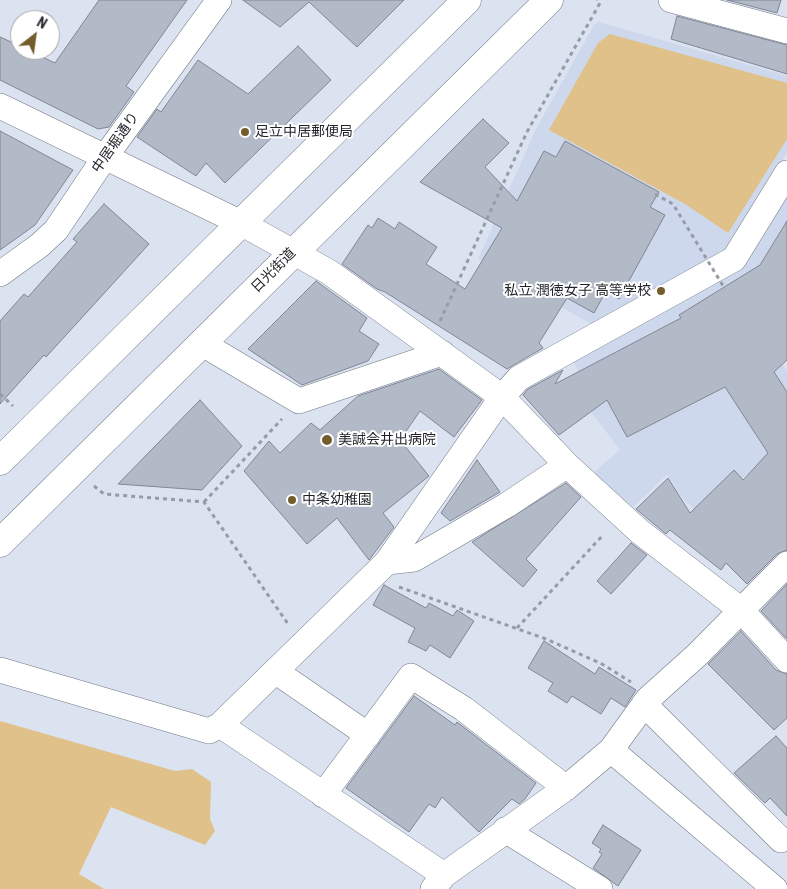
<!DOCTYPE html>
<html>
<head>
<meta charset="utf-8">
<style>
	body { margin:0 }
	#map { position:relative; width:787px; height:889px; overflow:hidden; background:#dbe2f0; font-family:"Roboto Condensed",sans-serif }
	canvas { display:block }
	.north { position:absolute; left:10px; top:10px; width:50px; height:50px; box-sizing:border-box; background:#fff; border:1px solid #a5a7a9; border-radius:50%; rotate:30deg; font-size:14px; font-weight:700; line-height:20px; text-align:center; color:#1f2227 }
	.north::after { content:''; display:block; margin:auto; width:18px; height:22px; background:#745d2d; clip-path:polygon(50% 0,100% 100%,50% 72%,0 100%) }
</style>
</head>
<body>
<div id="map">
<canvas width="787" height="889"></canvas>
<div class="north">N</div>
</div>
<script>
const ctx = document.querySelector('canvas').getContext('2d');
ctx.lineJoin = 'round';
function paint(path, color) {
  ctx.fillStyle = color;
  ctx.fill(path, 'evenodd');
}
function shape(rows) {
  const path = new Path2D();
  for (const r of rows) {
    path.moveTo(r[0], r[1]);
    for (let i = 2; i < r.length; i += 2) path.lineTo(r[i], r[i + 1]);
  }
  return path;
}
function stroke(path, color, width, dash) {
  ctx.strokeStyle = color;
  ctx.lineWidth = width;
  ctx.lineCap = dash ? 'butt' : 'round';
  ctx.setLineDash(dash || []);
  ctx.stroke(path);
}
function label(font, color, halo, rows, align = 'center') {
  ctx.font = font + ' "Roboto Condensed","Noto Sans JP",sans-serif';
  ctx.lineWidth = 4;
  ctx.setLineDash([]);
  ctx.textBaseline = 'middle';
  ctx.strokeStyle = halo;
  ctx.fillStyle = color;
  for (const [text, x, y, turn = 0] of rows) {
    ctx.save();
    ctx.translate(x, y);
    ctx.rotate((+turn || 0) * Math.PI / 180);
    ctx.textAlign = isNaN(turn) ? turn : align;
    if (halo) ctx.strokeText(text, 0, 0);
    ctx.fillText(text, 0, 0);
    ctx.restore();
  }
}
const built = shape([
	[599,22,787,76,787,153,776,172,787,179,787,325,768,343,787,371,787,511,756,465,704,517,684,500,667,475,633,507,593,473,620,450,573,388,583,381,572,358,603,341,591,324,478,259,536,129,594,25]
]);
const green = shape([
	[610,34,787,83,787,139,728,233,685,204,549,130,598,43],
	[0,721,175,771,192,769,211,782,210,819,215,831,205,845,111,807,79,874,104,889,0,889]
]);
const building = shape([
	[99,0,187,0,126,86,134,92,109,127,98,129,0,80,0,37,20,46,20,50,28,50,55,63,99,0],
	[243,0,404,0,357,47,309,2,280,27,243,0],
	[727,0,781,0,777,13,727,0],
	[677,16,787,45,787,74,671,39,677,16],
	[298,46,331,80,225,183,206,163,196,176,137,137,157,109,161,112,198,60,248,94,298,46],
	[483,119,509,143,485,167,517,201,544,151,556,157,565,141,659,192,650,207,665,215,619,299,606,291,594,313,567,298,539,343,543,348,507,369,385,292,377,289,342,264,368,225,372,228,378,218,395,229,399,222,437,247,426,264,465,289,502,228,420,182,483,119],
	[0,131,73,170,35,225,0,250,0,131],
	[104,204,149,244,46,357,44,355,0,404,0,321,24,294,28,297,77,242,73,239,104,204],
	[787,221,787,360,774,372,787,392,787,550,777,554,747,584,726,563,721,570,670,530,666,534,636,509,668,478,690,513,734,470,743,480,768,453,725,387,627,437,607,400,559,435,523,395,528,389,563,370,555,384,681,318,679,315,760,265,787,221],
	[316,281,367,318,359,331,379,344,368,361,302,385,248,349,316,281],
	[439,369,482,400,454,437,420,411,400,440,429,476,383,513,394,527,369,560,337,518,307,544,244,471,269,441,280,453,311,423,320,430,358,396,439,369],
	[200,400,242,446,202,490,118,484,200,400],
	[477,460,500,492,450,521,441,513,477,460],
	[566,483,581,497,526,559,537,570,523,587,472,542,566,483],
	[631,543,647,555,611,594,597,581,631,543],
	[787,584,787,639,761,611,787,584],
	[384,585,426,608,429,603,453,616,457,610,474,621,450,658,430,645,426,651,408,642,415,628,373,605,384,585],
	[741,631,776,670,787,674,787,718,774,730,708,664,741,631],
	[544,641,595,674,599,667,636,690,625,707,611,698,601,714,572,696,567,703,548,691,553,683,528,668,544,641],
	[414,696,455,725,457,722,536,783,525,799,519,804,512,799,479,832,442,797,435,808,429,804,409,832,346,788,414,696],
	[776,736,787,748,787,816,770,798,765,803,734,773,776,736],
	[603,825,641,850,618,886,593,868,602,854,599,852,601,849,592,843,603,825]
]);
const path = shape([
	[440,321,527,132,600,3,597,0],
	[0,394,13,406],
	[94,486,104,494,204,502,288,624],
	[204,502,282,419],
	[399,587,546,639,602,664,631,682],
	[517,628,604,534]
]);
const minor = shape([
	[671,0,787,31],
	[0,106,241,223,329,272,502,397,567,465,639,531,741,610,787,660],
	[0,274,40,245,56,230,105,157,219,0],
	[201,343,299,401,442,353],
	[387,562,414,559,507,505,567,465],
	[0,670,209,731,220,725,387,562,502,397,519,378,734,259,787,173],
	[275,671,368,735],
	[644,704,781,840],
	[220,725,444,875],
	[611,750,775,889],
	[323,795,411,676,464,709,566,788],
	[505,830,600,889],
	[433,889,444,875,566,788,611,750,648,699,697,655,787,564]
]);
const highway = shape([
	[0,461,467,0],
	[0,543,549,0]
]);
const pathBridge = shape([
	[655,194,673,204,725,289]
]);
const markers = [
	[245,132,5,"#745d2d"],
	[661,291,5,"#745d2d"],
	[327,440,6,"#745d2d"],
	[292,500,5,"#745d2d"]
];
const poiNames = [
	["足立中居郵便局",255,132],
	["私立 潤徳女子 高等学校",651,291,"right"],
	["美誠会井出病院",338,440],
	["中条幼稚園",302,500]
];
const streetNames = [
	["中居堀通り",116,143,-55],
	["日光街道",274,271,-45]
];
paint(built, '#ced8ed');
paint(green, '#dfc189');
paint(building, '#b3bac7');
stroke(building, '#808693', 1);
stroke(minor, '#717884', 26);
stroke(highway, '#717884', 29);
stroke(path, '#969ca6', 3, [4, 4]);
stroke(minor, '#fff', 25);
stroke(highway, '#fff', 28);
stroke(pathBridge, '#969ca6', 3, [4, 4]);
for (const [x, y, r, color] of markers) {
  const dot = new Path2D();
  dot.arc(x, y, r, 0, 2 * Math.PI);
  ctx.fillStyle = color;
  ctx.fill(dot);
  stroke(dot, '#fff', 2);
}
label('14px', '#1f2227', '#fff', poiNames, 'left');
label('14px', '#1f2227', '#fff', streetNames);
</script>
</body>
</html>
